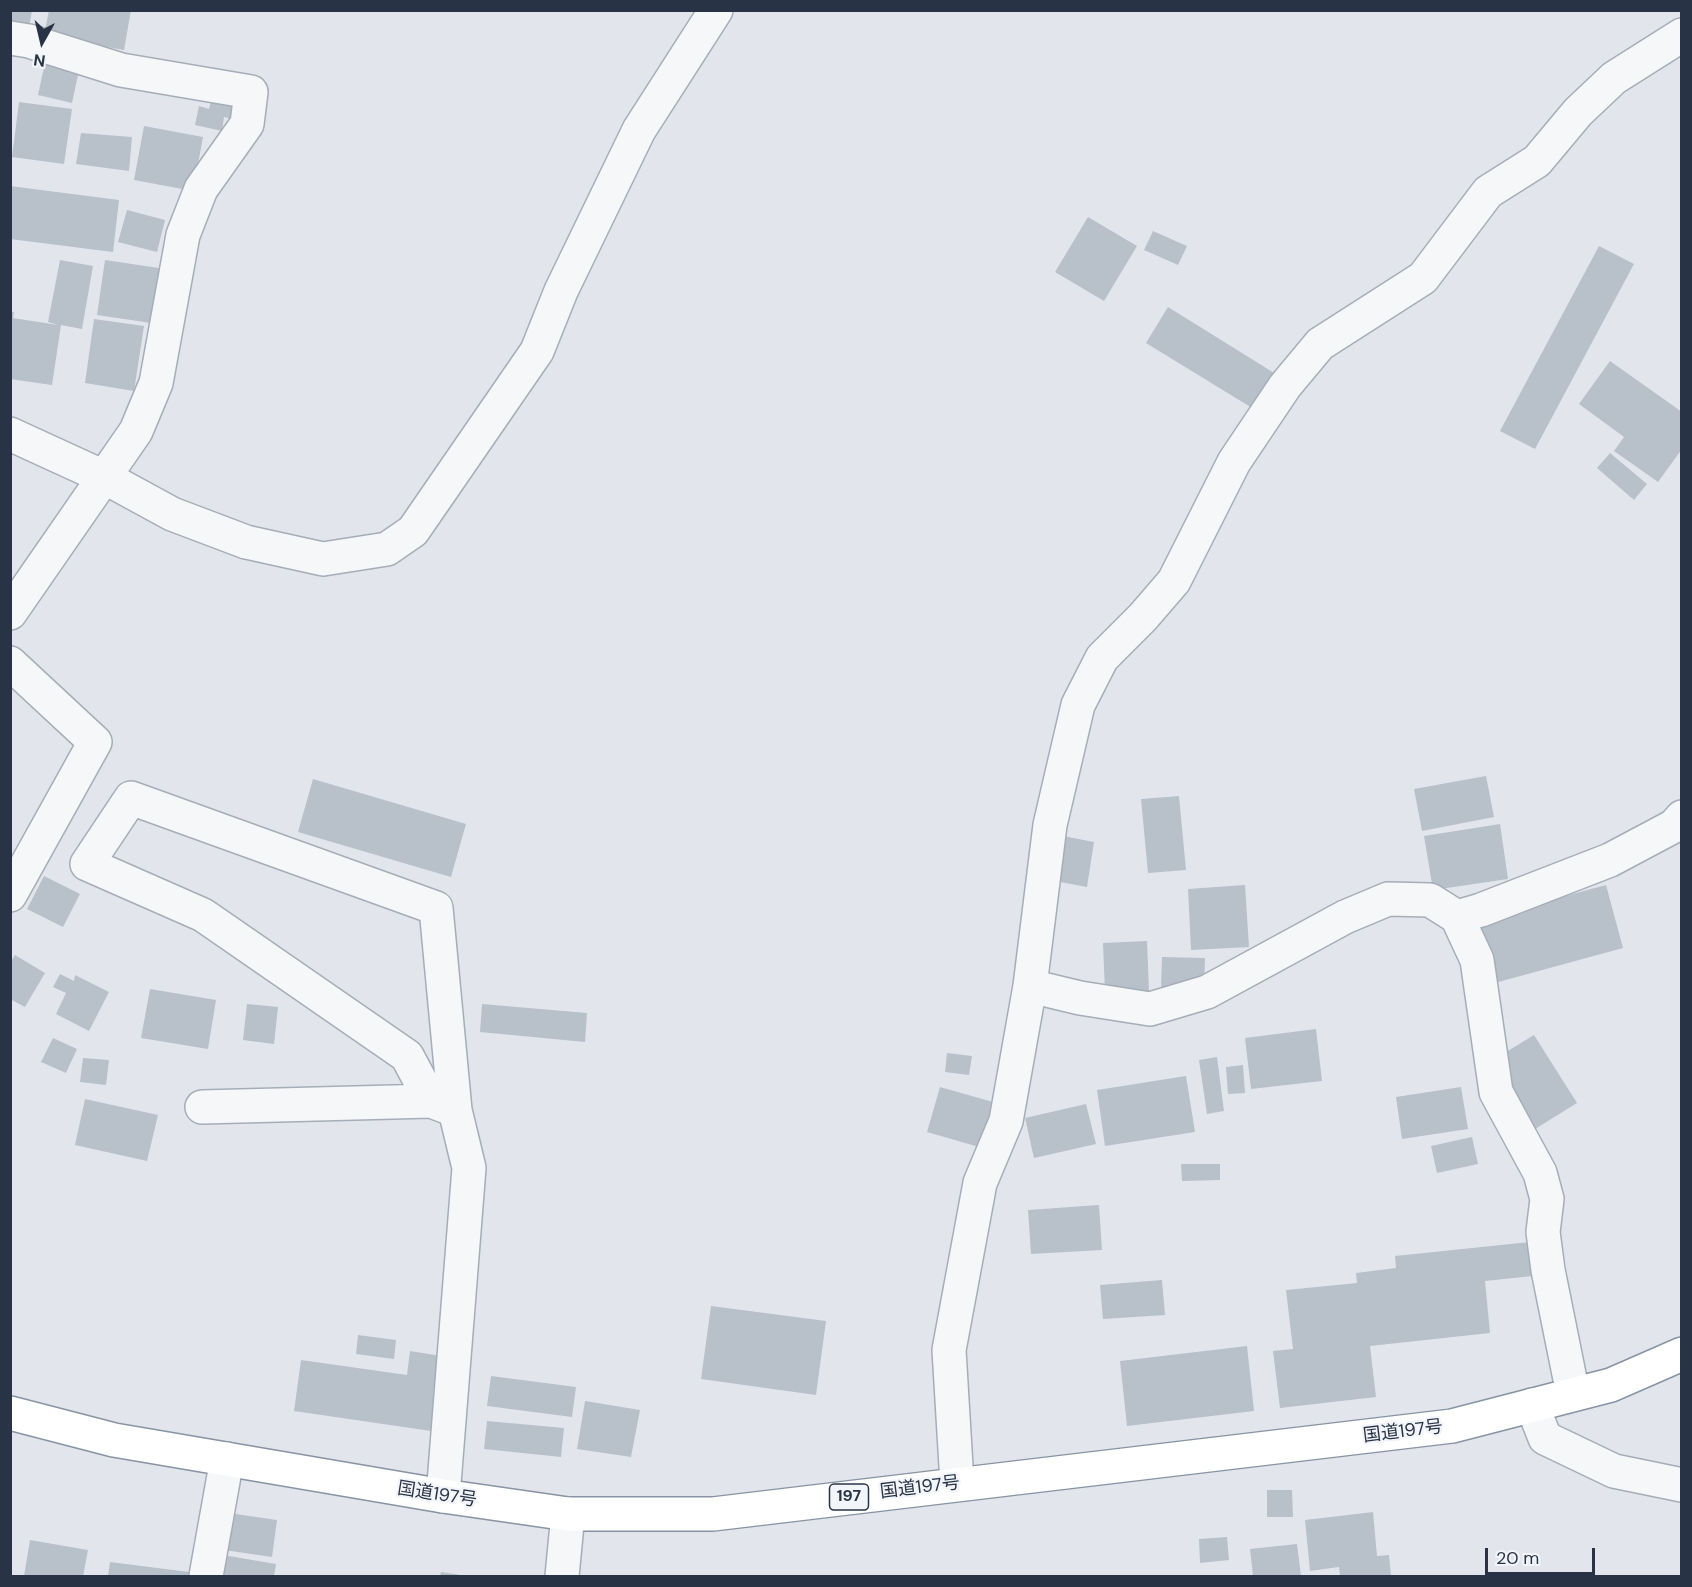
<!DOCTYPE html>
<html>
<head>
<meta charset="utf-8">
<style>
	body { margin:0 }
	#map { position:relative; width:1692px; height:1587px; overflow:hidden; background:#e2e6ec; font-family:"DM Sans",sans-serif }
	canvas { display:block }
	.frame { position:absolute; inset:0; border:12px solid #283446; pointer-events:none }
	.north { position:absolute; left:12px; top:12px; width:60px; height:60px; -webkit-text-stroke:4px #f2f5f9; paint-order:stroke; rotate:188deg; font-size:16px; font-weight:700; line-height:24px; text-align:center; color:#283446 }
	.north::after { content:''; display:block; margin:auto; width:21px; height:27px; background:#283446; clip-path:polygon(50% 0,100% 100%,50% 72%,0 100%) }
	.scale { position:absolute; left:1485px; top:1548px; width:110px; height:27px; box-sizing:border-box; border:3px solid #283446; border-top:0; padding-left:8px; font-size:18px; line-height:21px; white-space:nowrap; color:#283446; -webkit-text-stroke:4px #f2f5f9; paint-order:stroke }
</style>
</head>
<body>
<div id="map">
<canvas width="1692" height="1587"></canvas>
<div class="frame"></div>
<div class="north">N</div>
<div class="scale">20 m</div>
</div>
<script>
const ctx = document.querySelector('canvas').getContext('2d');
ctx.lineJoin = 'round';
function paint(path, color) {
  ctx.fillStyle = color;
  ctx.fill(path, 'evenodd');
}
function shape(rows) {
  const path = new Path2D();
  for (const r of rows) {
    path.moveTo(r[0], r[1]);
    for (let i = 2; i < r.length; i += 2) path.lineTo(r[i], r[i + 1]);
  }
  return path;
}
function stroke(path, color, width, dash) {
  ctx.strokeStyle = color;
  ctx.lineWidth = width;
  ctx.lineCap = dash ? 'butt' : 'round';
  ctx.setLineDash(dash || []);
  ctx.stroke(path);
}
function label(font, color, halo, rows, align = 'center') {
  ctx.font = font + ' "DM Sans","Noto Sans JP",sans-serif';
  ctx.lineWidth = 4.5;
  ctx.setLineDash([]);
  ctx.textBaseline = 'middle';
  ctx.strokeStyle = halo;
  ctx.fillStyle = color;
  for (const [text, x, y, turn = 0] of rows) {
    ctx.save();
    ctx.translate(x, y);
    ctx.rotate((+turn || 0) * Math.PI / 180);
    ctx.textAlign = isNaN(turn) ? turn : align;
    if (halo) ctx.strokeText(text, 0, 0);
    ctx.fillText(text, 0, 0);
    ctx.restore();
  }
}
const building = shape([
	[10,10,32,10,29,28,10,25],
	[49,10,131,10,124,50,44,36],
	[46,58,80,66,72,103,38,95],
	[212,98,236,104,232,119,224,117,222,131,195,125,199,106,209,109],
	[19,102,72,109,64,164,12,157],
	[144,126,203,137,193,191,134,180],
	[81,133,132,137,129,171,76,164],
	[10,186,119,200,113,252,10,239],
	[127,210,165,220,157,252,118,242],
	[1088,217,1137,246,1104,301,1055,272],
	[1153,231,1187,246,1178,265,1144,250],
	[1599,246,1634,264,1535,449,1500,431],
	[60,260,93,266,82,329,61,325,52,385,10,379,10,312,14,312,13,318,58,325,48,322],
	[105,260,159,268,151,323,97,315],
	[1168,307,1279,376,1257,411,1146,343],
	[94,319,144,326,134,391,85,383],
	[1610,361,1682,412,1682,449,1658,482,1614,451,1624,437,1579,404],
	[1610,453,1647,484,1634,500,1597,468],
	[1486,776,1494,817,1422,831,1414,789],
	[313,779,466,824,451,877,298,832],
	[1179,796,1186,870,1148,873,1141,799],
	[1500,824,1508,879,1433,890,1424,836],
	[1063,836,1094,842,1087,887,1055,881],
	[44,876,80,894,63,927,27,909],
	[1245,885,1249,947,1191,950,1188,889],
	[1606,885,1623,948,1491,984,1473,921],
	[1147,941,1149,991,1105,993,1103,943],
	[15,955,45,973,25,1007,10,999,10,963],
	[1162,957,1205,958,1204,990,1161,989],
	[60,974,74,981,75,975,109,992,89,1031,56,1014,66,993,53,987],
	[150,989,216,1000,208,1049,141,1038],
	[247,1004,278,1007,274,1044,243,1040],
	[482,1004,587,1013,585,1042,480,1032],
	[1316,1029,1322,1081,1251,1089,1245,1038],
	[1534,1035,1577,1103,1535,1129,1493,1060],
	[53,1038,77,1049,66,1073,41,1062],
	[947,1053,972,1056,969,1075,945,1072],
	[1217,1057,1224,1111,1207,1114,1199,1060],
	[83,1058,109,1060,106,1085,80,1082],
	[1243,1065,1245,1093,1228,1094,1226,1067],
	[1186,1076,1195,1132,1105,1146,1097,1090],
	[940,1087,993,1102,979,1147,927,1132],
	[1461,1087,1468,1129,1402,1139,1396,1097],
	[85,1099,158,1115,147,1161,75,1145],
	[1086,1104,1096,1144,1034,1158,1025,1118],
	[1472,1137,1478,1164,1437,1173,1431,1146],
	[1181,1164,1220,1164,1220,1180,1182,1181],
	[1099,1205,1102,1250,1031,1254,1028,1210],
	[1530,1242,1533,1276,1485,1281,1490,1333,1370,1346,1376,1397,1280,1408,1273,1351,1293,1349,1286,1290,1357,1283,1356,1273,1396,1268,1395,1256],
	[1162,1280,1165,1315,1103,1319,1100,1285],
	[711,1306,826,1321,816,1395,701,1379],
	[358,1335,396,1340,394,1359,356,1354],
	[1247,1346,1254,1411,1127,1426,1120,1361],
	[410,1351,442,1356,431,1431,294,1411,301,1360,407,1375],
	[491,1376,576,1387,572,1417,487,1406],
	[585,1401,640,1410,631,1457,577,1449],
	[487,1421,564,1428,561,1457,484,1449],
	[1267,1490,1292,1490,1293,1517,1267,1517],
	[1373,1512,1377,1556,1389,1555,1391,1576,1340,1576,1339,1567,1310,1571,1305,1520],
	[229,1513,277,1520,272,1557,224,1550],
	[1227,1537,1229,1560,1200,1563,1199,1539],
	[30,1540,88,1550,83,1576,24,1576],
	[1297,1544,1301,1576,1253,1576,1250,1549],
	[217,1554,276,1564,274,1576,214,1576],
	[110,1562,189,1572,188,1576,108,1576],
	[441,1572,461,1575,461,1576,440,1576]
]);
const minor = shape([
	[10,38,29,41,121,70,251,92,247,124,201,189,183,235,156,383,136,431,10,613],
	[10,434,106,478,172,514,246,542,323,559,387,549,413,531,537,351,561,291,639,130,716,10],
	[10,663,95,742,10,895],
	[1457,917,1481,910,1610,860,1674,826,1682,817],
	[1030,986,1080,998,1150,1009,1207,992,1345,917,1388,899,1430,900,1457,917,1477,960,1496,1092,1540,1173,1547,1199,1543,1232,1548,1270,1573,1394],
	[431,1101,407,1056,203,915,87,864,131,798,436,908,455,1110],
	[202,1107,431,1101,455,1110,469,1168,443,1496],
	[1532,1405,1545,1438,1614,1471,1682,1485],
	[957,1483,949,1350,980,1183,1006,1121,1030,986,1050,825,1078,705,1102,658,1143,617,1174,581,1234,462,1285,386,1320,344,1423,278,1488,192,1537,161,1578,112,1614,78,1682,35],
	[206,1576,227,1459],
	[562,1576,568,1514]
]);
const trunk = shape([
	[10,1413,114,1440,443,1496,568,1514,713,1514,1452,1426,1611,1385,1682,1354]
]);
const shields = [
	[849,1497,39]
];
const shieldNames = [
	["197",849,1497]
];
const streetNames = [
	["国道197号",1403,1432,-7],
	["国道197号",920,1488,-7],
	["国道197号",437,1495,9]
];
paint(building, '#b8c0ca');
stroke(minor, '#a6adb7', 36);
stroke(trunk, '#8794a4', 36);
stroke(minor, '#f5f7f9', 33);
stroke(trunk, '#fff', 33);
for (const [x, y, w] of shields) {
  const box = new Path2D();
  box.roundRect(x - w / 2, y - 13, w, 26, 4.5);
  ctx.fillStyle = '#f2f5f9';
  ctx.fill(box);
  stroke(box, '#283446', 1.5);
}
label('bold 16px', '#283446', null, shieldNames);
label('18px', '#283446', '#f2f5f9', streetNames);
</script>
</body>
</html>
